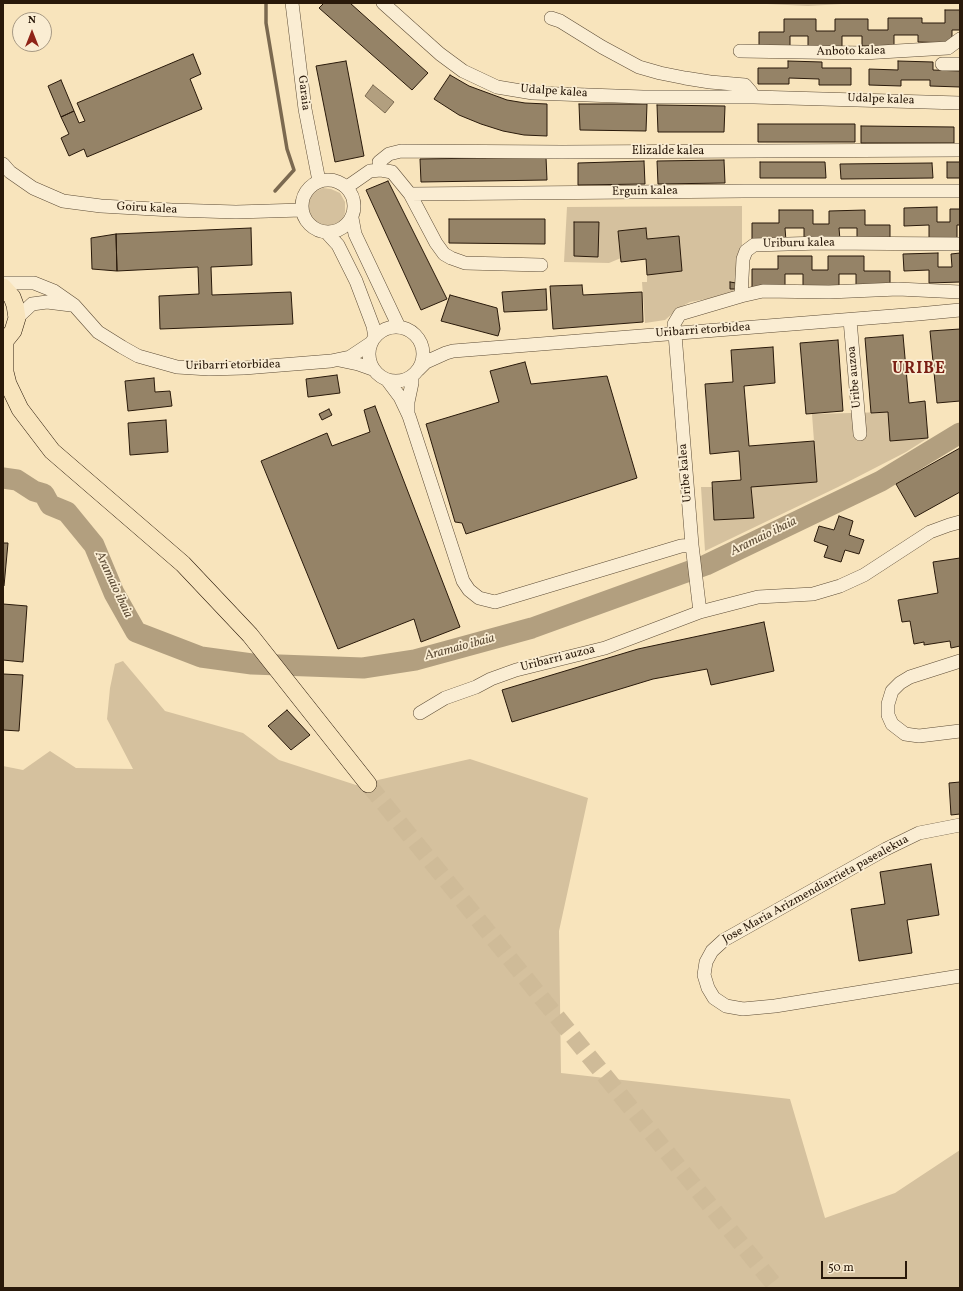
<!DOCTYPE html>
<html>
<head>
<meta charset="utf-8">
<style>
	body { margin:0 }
	#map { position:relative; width:963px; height:1291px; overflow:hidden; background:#f8e4bc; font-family:Vollkorn,serif }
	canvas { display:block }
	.frame { position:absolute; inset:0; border:4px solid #29190a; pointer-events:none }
	.north { position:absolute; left:12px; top:12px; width:40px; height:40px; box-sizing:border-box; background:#faedd3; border:1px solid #a69883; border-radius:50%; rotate:0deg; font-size:11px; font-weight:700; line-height:16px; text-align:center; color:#29190a }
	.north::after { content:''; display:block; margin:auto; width:14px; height:18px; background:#8f2418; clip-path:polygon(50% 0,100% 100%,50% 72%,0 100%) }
	.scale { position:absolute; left:821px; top:1261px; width:86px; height:18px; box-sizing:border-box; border:2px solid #29190a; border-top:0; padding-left:5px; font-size:12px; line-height:14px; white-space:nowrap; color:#29190a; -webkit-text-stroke:3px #faedd3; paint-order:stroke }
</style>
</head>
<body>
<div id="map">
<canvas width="963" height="1291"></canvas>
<div class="frame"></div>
<div class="north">N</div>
<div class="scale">50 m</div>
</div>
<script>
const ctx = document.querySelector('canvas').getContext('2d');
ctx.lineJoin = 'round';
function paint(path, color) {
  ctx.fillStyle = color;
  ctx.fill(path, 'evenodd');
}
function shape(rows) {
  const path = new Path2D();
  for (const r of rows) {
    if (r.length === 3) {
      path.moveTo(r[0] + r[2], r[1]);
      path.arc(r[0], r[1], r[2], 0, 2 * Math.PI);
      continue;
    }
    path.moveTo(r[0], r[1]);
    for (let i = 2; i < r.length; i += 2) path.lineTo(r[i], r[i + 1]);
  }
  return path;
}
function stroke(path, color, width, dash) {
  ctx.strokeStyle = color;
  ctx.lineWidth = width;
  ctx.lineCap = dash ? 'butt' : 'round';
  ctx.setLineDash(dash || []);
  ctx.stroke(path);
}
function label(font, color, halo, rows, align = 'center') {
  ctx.font = font + ' Vollkorn,serif';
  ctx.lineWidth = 3.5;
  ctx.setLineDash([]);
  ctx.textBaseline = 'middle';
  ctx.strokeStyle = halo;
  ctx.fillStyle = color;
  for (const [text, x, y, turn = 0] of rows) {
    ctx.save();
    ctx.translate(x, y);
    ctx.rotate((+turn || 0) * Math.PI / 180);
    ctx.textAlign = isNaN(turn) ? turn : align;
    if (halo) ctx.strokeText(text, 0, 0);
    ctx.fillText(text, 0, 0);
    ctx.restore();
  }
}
const green = shape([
	[746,3,859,3,808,6],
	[323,188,331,189,340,193,345,202,345,212,343,219,334,225,322,226,313,221,308,210,309,198,315,192],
	[742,206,742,246,736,288,729,295,690,302,679,308,665,320,645,323,642,282,647,282,647,275,682,271,678,236,647,239,646,229,618,231,621,258,609,263,564,262,567,207],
	[888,412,891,441,928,438,906,452,838,487,705,551,701,487,712,487,715,520,754,518,751,487,817,482,812,414],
	[123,661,165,711,243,733,279,760,356,785,470,759,588,798,559,931,561,1073,790,1099,825,1218,895,1193,960,1150,960,1288,3,1288,3,766,23,770,50,751,76,768,133,769,107,719,110,688,115,664]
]);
const water = shape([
	[373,85,394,102,385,113,365,96,373,85]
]);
const stream = shape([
	[266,3,266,23,287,149,294,170,275,191]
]);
const river = shape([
	[3,478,17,480,34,491,44,494,50,505,67,512,94,545,114,593,136,632,201,657,252,664,363,668,415,660,532,628,706,565,881,481,960,433]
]);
const building = shape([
	[324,3,350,3,428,73,412,90,319,8,324,3],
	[945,10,960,10,960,30,952,30,952,43,918,42,918,35,894,35,894,46,862,46,862,36,842,36,842,47,808,47,808,36,790,36,790,48,759,47,759,32,784,32,784,19,816,19,816,31,835,31,835,19,868,19,868,30,888,30,888,18,922,18,922,23,945,23,945,10],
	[193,54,201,74,190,79,202,109,87,157,84,149,69,156,61,138,69,134,61,117,74,111,79,123,85,121,77,103,193,54],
	[346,61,364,156,335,162,316,66,346,61],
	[788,61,822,62,822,68,851,68,851,85,819,85,819,79,789,78,789,84,758,84,758,68,788,68,788,61],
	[898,61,933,62,933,70,960,71,960,87,930,86,930,80,901,80,901,86,869,85,869,69,898,70,898,61],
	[450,75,469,86,507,100,525,103,547,104,547,136,524,135,503,131,481,124,459,115,434,99,450,75],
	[61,80,74,111,61,117,48,86,61,80],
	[579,104,647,104,646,131,580,130,579,104],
	[657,105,725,106,724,132,658,132,657,105],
	[758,124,855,124,855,142,758,142,758,124],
	[861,126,954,127,954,143,861,143,861,126],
	[546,157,547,180,421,182,420,159,546,157],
	[724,160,725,183,658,184,657,161,724,160],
	[644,161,645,184,578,185,578,163,644,161],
	[760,162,825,162,826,178,760,178,760,162],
	[947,162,960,162,960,178,947,178,947,162],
	[932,163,933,178,841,179,840,164,932,163],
	[388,181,447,299,421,310,366,190,388,181],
	[937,207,937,222,950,222,950,209,960,209,960,225,957,225,957,239,929,239,929,225,904,226,904,208,937,207],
	[779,210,813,210,813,224,829,224,829,211,865,210,865,225,890,225,890,240,857,240,857,228,839,228,840,240,804,240,804,228,785,228,786,241,752,241,752,223,779,223,779,210],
	[449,219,545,219,545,244,449,243,449,219],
	[574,222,599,222,598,257,574,256,574,222],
	[251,228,252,265,211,267,212,295,291,292,293,324,160,329,159,296,199,294,198,267,117,271,116,234,251,228],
	[646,228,647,239,679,236,682,271,647,275,646,259,621,262,618,231,646,228],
	[116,234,117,271,92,269,91,238,116,234],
	[938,253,938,267,952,267,951,254,960,253,960,282,929,283,929,270,904,271,903,254,938,253],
	[778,256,812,256,812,270,828,270,828,256,864,256,864,271,890,271,890,286,856,286,856,274,839,274,839,286,803,286,803,274,785,274,785,287,752,287,752,269,778,269,778,256],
	[730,282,736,283,736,289,730,289,730,282],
	[582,285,583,295,642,292,643,322,553,329,550,286,582,285],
	[546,289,547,310,504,312,502,292,546,289],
	[450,295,497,308,500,329,498,336,441,321,450,295],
	[960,329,960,401,937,403,930,331,960,329],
	[903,335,909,403,925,401,928,438,890,441,888,412,871,413,865,338,903,335],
	[838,340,843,411,806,414,800,343,838,340],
	[773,347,775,383,744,386,749,446,814,441,817,482,751,487,754,518,714,520,712,482,741,480,739,451,710,454,705,384,733,382,731,350,773,347],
	[525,362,531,384,607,376,637,478,466,534,462,523,455,522,426,424,499,402,490,371,525,362],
	[337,375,340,393,308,397,306,379,337,375],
	[154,378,155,392,170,391,172,406,128,411,125,381,154,378],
	[375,406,460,627,421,642,414,619,338,649,261,461,327,433,332,446,370,432,364,410,375,406],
	[329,409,332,415,322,420,319,414,329,409],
	[166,420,168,452,130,455,128,423,166,420],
	[960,448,960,492,915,517,896,484,960,448],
	[839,516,853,521,849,535,864,540,859,554,845,550,841,562,824,557,828,546,814,541,819,526,834,530,839,516],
	[3,543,8,543,4,586,3,586,3,543],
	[960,558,960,646,951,648,950,641,924,645,924,642,914,644,910,621,902,622,898,600,938,593,933,562,960,558],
	[3,604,27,606,23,662,3,660,3,604],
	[764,622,774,671,711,685,707,669,653,679,512,722,502,690,638,649,764,622],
	[3,674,23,675,19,731,3,730,3,674],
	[287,710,310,735,291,750,268,726,287,710],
	[960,782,960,814,951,815,949,783,960,782],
	[931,864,939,915,907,920,912,953,859,961,851,909,885,904,880,872,931,864]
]);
const majorTunnel = shape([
	[368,784,777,1288]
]);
const minor = shape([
	[292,3,305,109,319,181],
	[383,3,440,54,463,71,497,87,533,93,643,97,754,97,960,103],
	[551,18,560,21,602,47,639,67,660,73,685,78,710,82,745,85,751,92,754,97],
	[740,51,863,53,948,48,960,39],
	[942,64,960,64],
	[379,162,389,154,401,151,562,152,960,150],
	[3,164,10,172,33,188,63,201,101,206,172,210,236,212,302,210],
	[328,206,26],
	[347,187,370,171,381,170,392,172,410,194,744,191,960,191],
	[410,194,436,243,444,254,451,258,465,263,541,265],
	[352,218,355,234,399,327],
	[327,233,338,245,356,281,373,326,375,337],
	[3,283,34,283,54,291,74,305,98,332,122,347,138,356,177,367,209,369,244,368,331,361,350,357,371,343],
	[741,296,763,291,829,292,898,289,960,292],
	[17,318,32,304,47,302,71,305],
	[850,320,860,434],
	[396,354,27],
	[339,360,358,364,372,369],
	[418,370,426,362,446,353,453,351,918,314,960,310],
	[388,381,400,397,409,416,463,581,469,590,479,598,495,602,681,546,692,545],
	[408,412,408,402,412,383,412,376],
	[700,612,692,545,675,334,674,324,680,314,741,296,743,259,746,251,754,245,821,243,960,244],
	[960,661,910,677,900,683,892,691,888,704,888,715,892,724,905,734,919,736,960,731],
	[420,713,445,698,476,687,491,679,516,670,605,648,700,612,758,597,813,594,840,586,864,575,930,532,949,525,960,522],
	[960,825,919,833,886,849,724,940,712,951,706,962,704,975,708,988,714,998,726,1006,743,1009,775,1006,960,976]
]);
const major = shape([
	[3,287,12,297,15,305,17,318,13,331,5,341,3,343],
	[5,341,5,372,8,384,20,409,52,451,183,564,250,635,368,784]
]);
const streetNames = [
	["Anboto kalea",851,52,-1],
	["Udalpe kalea",554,92,4],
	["Garaia",303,93,83],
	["Udalpe kalea",881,100,2],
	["Elizalde kalea",668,152],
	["Erguin kalea",645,192,-1],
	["Goiru kalea",147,209,3],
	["Uriburu kalea",799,244,-1],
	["Uribarri etorbidea",703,331,-4],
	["Uribarri etorbidea",233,366,-1],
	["Uribe auzoa",855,377,-95],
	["Uribe kalea",686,473,-95],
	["Uribarri auzoa",558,659,-14],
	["Jose Maria Arizmendiarrieta pasealekua",816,890,-29]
];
const waterNames = [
	["Aramaio ibaia",764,537,-26],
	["Aramaio ibaia",113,585,65],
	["Aramaio ibaia",460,648,-15]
];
const districtNames = [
	["URIBE",919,370]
];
paint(green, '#d5c19e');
paint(water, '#b29f7f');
stroke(water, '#7b6950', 1);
stroke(stream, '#7b6950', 3.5);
stroke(river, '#b29f7f', 21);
paint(building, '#958367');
stroke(building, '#29190a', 1);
stroke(majorTunnel, '#cfbb98', 17, [17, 8]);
stroke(minor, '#5d4c36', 14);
stroke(major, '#29190a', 18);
stroke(minor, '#faedd3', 13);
stroke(major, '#f8e4bc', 17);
label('12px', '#29190a', '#faedd3', streetNames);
label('italic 13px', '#604f39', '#faedd3', waterNames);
ctx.letterSpacing = '1px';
label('bold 16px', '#7a1f14', '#faedd3', districtNames);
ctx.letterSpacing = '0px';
</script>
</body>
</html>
